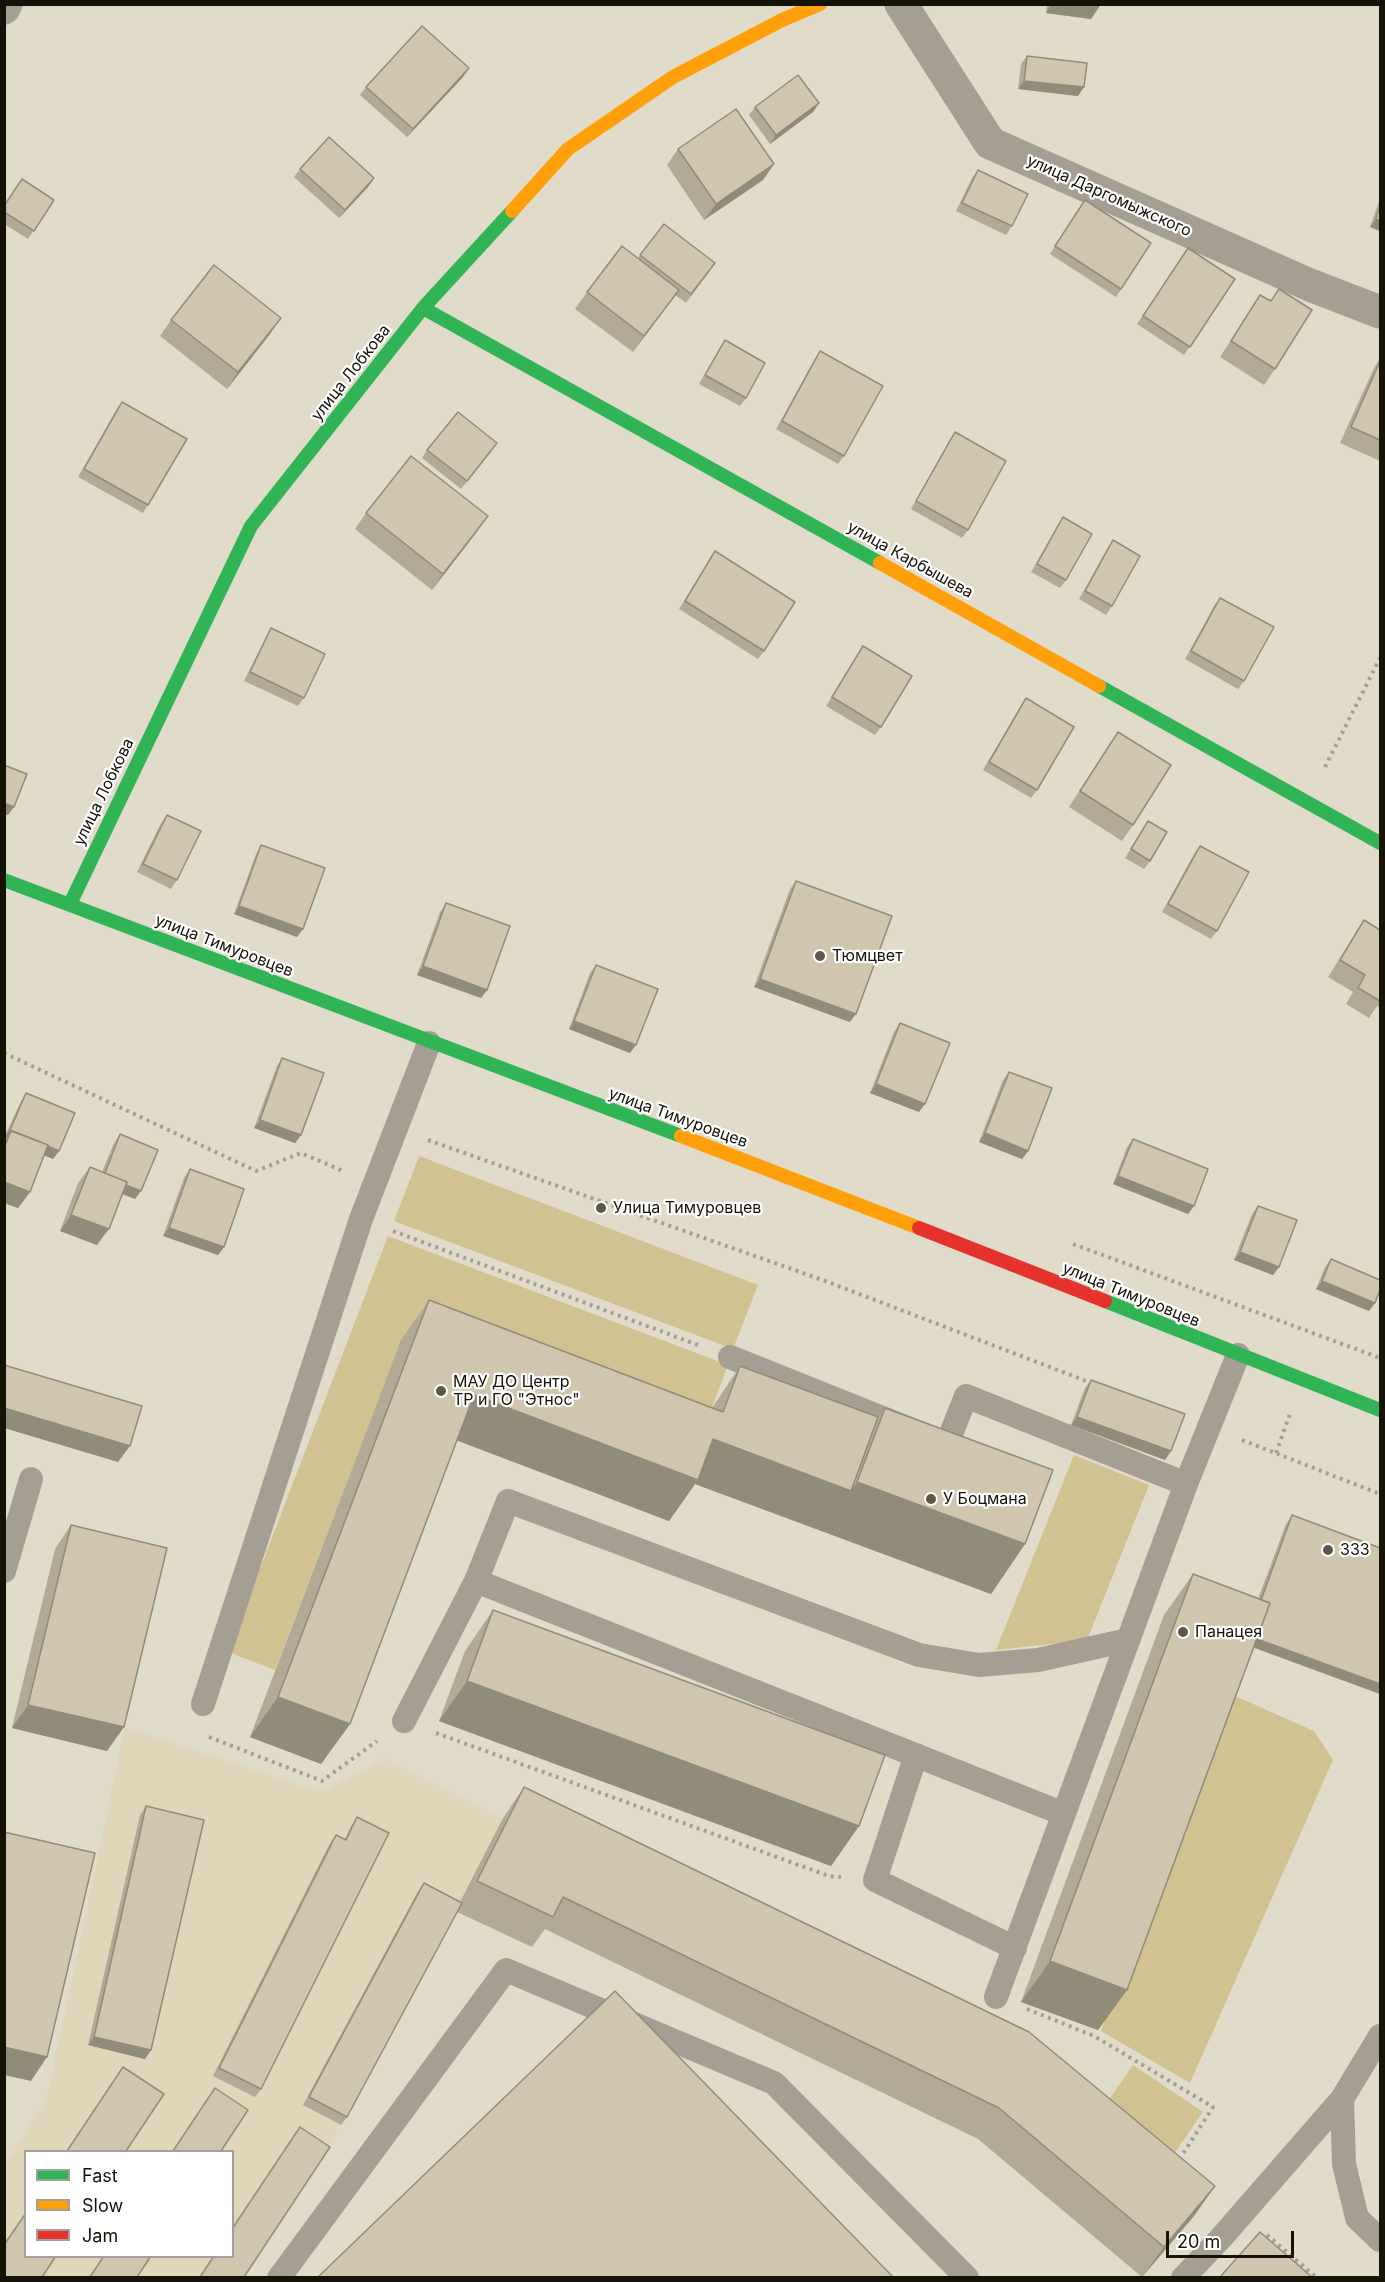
<!DOCTYPE html>
<html>
<head>
<meta charset="utf-8">
<style>
	body { margin:0 }
	#map { position:relative; width:1385px; height:2282px; overflow:hidden; background:#e1dbca; font-family:Inter,sans-serif }
	canvas { display:block }
	.frame { position:absolute; inset:0; border:6px solid #151207; pointer-events:none }
	.legend { position:absolute; left:24px; top:2150px; width:210px; height:108px; box-sizing:border-box; background:#fff; border:2px solid #a1a09c; margin:0; padding:8px 10px; list-style:none; font-size:18px; color:#151207 }
	.legend li { display:flex; align-items:center; gap:12px; height:30px }
	.legend b { width:30px; border:2px solid #a1a09c }
	.scale { position:absolute; left:1166px; top:2231px; width:128px; height:27px; box-sizing:border-box; border:3px solid #151207; border-top:0; padding-left:8px; font-size:18px; line-height:21px; white-space:nowrap; color:#151207; -webkit-text-stroke:4px #fff; paint-order:stroke }
</style>
</head>
<body>
<div id="map">
<canvas width="1385" height="2282"></canvas>
<div class="frame"></div>
<ul class="legend">
<li><b style="height:8px;background:#30b455"></b>Fast</li>
<li><b style="height:8px;background:#ff9f0a"></b>Slow</li>
<li><b style="height:8px;background:#e5322d"></b>Jam</li>
</ul>
<div class="scale">20 m</div>
</div>
<script>
const ctx = document.querySelector('canvas').getContext('2d');
ctx.lineJoin = 'round';
function paint(path, color) {
  ctx.fillStyle = color;
  ctx.fill(path, 'evenodd');
}
function shape(rows) {
  const path = new Path2D();
  for (const r of rows) {
    path.moveTo(r[0], r[1]);
    for (let i = 2; i < r.length; i += 2) path.lineTo(r[i], r[i + 1]);
  }
  return path;
}
function stroke(path, color, width, dash) {
  ctx.strokeStyle = color;
  ctx.lineWidth = width;
  ctx.lineCap = dash ? 'butt' : 'round';
  ctx.setLineDash(dash || []);
  ctx.stroke(path);
}
function label(font, color, halo, rows, align = 'center') {
  ctx.font = font + ' Inter,sans-serif';
  ctx.lineWidth = 4.5;
  ctx.setLineDash([]);
  ctx.textBaseline = 'middle';
  ctx.strokeStyle = halo;
  ctx.fillStyle = color;
  for (const [text, x, y, turn = 0] of rows) {
    ctx.save();
    ctx.translate(x, y);
    ctx.rotate((+turn || 0) * Math.PI / 180);
    ctx.textAlign = isNaN(turn) ? turn : align;
    if (halo) ctx.strokeText(text, 0, 0);
    ctx.fillText(text, 0, 0);
    ctx.restore();
  }
}
const built = shape([
	[125,1727,321,1792,384,1759,503,1818,456,1911,324,2155,243,2277,5,2277,4,2168,47,2098],
	[26,2152,232,2152,232,2256,26,2256]
]);
const green = shape([
	[419,1156,758,1285,733,1349,394,1221],
	[388,1236,728,1365,695,1452,401,1341,275,1670,228,1652],
	[1074,1455,1149,1485,1087,1640,996,1650],
	[1226,1692,1314,1731,1333,1760,1190,2083,1101,2031],
	[1133,2065,1203,2112,1174,2154,1104,2107]
]);
const path = shape([
	[1325,767,1380,658],
	[4,1053,256,1171,301,1153,343,1171],
	[428,1140,828,1282,1094,1384],
	[393,1231,698,1345],
	[1073,1244,1380,1358],
	[1242,1440,1380,1494],
	[1276,1453,1290,1414],
	[436,1733,829,1876,841,1877],
	[209,1737,322,1781,377,1741],
	[1027,2009,1094,2036,1213,2107,1179,2160],
	[1267,2235,1317,2278]
]);
const lane = shape([
	[730,1357,947,1444,966,1396,1186,1484],
	[4,1571,31,1479],
	[203,1704,361,1219,429,1043],
	[404,1721,476,1581],
	[916,1755,875,1880,1015,1948],
	[1064,1814,476,1581,508,1501,919,1655,979,1665,1038,1660,1128,1640],
	[996,1997,1186,1484,1238,1355],
	[1380,2036,1342,2099,1344,2164,1357,2218,1380,2240],
	[279,2278,506,1970,774,2083,967,2278],
	[1183,2278,1221,2238,1342,2099]
]);
const street = shape([
	[901,4,990,143,1310,285,1380,312],
	[4,8,6,4]
]);
const fast = shape([
	[423,308,880,563],
	[1099,686,1380,843],
	[4,880,681,1136],
	[70,904,251,526,423,308,512,211],
	[1105,1301,1380,1410]
]);
const slow = shape([
	[512,211,568,149,673,77,782,20,820,4],
	[880,563,1099,686],
	[681,1136,919,1228]
]);
const jam = shape([
	[919,1228,1105,1301]
]);
const wall = shape([
	[1047,4,1101,4,1091,19,1046,13],
	[1027,56,1078,96,1018,89,1021,64],
	[463,77,407,137,360,95,366,87],
	[819,103,813,112,770,144,749,115,755,107],
	[678,149,774,164,763,180,704,220,667,165],
	[300,169,374,178,368,187,339,218,294,177],
	[978,170,1012,226,1006,235,956,211,972,178],
	[1380,198,1380,231,1370,227],
	[54,200,28,239,4,224,4,205],
	[1085,200,1151,243,1116,297,1050,254],
	[664,224,710,271,686,303,675,295,633,352,575,309,587,292,638,258],
	[1188,248,1235,279,1184,355,1137,324],
	[1260,295,1271,301,1275,369,1264,385,1220,357],
	[171,320,270,334,227,389,160,336],
	[725,340,746,398,740,406,699,384,719,349],
	[820,351,844,456,838,464,776,429,814,360],
	[1380,358,1380,461,1340,443,1373,370],
	[122,402,148,505,143,513,78,477,116,410],
	[955,432,968,530,962,538,911,509,949,441],
	[427,450,492,451,461,489,422,458],
	[366,513,476,533,432,590,355,529],
	[1063,517,1066,580,1060,588,1031,572,1057,526],
	[1113,540,1112,606,1106,615,1079,599,1107,549],
	[715,551,764,651,758,659,679,609],
	[1220,598,1244,681,1238,689,1185,659,1214,606],
	[271,628,304,698,298,706,244,681,266,637],
	[863,646,881,727,875,735,826,706],
	[1026,698,1037,790,1031,798,983,770],
	[1118,732,1133,825,1122,841,1069,807],
	[167,815,177,880,171,889,137,872,161,823],
	[1148,821,1150,861,1144,869,1125,858],
	[261,845,297,937,234,914,256,854],
	[1200,846,1217,931,1211,939,1162,912,1194,854],
	[796,881,850,1022,754,987,790,889],
	[446,903,487,990,481,998,417,975,440,912],
	[1364,920,1380,930,1380,1008,1377,1006,1369,1018,1346,1004,1353,992,1328,977,1353,937],
	[596,965,630,1053,569,1029,590,973],
	[900,1023,919,1112,870,1093,894,1032],
	[282,1058,301,1135,295,1143,254,1128,277,1066],
	[1009,1072,1028,1151,1022,1159,979,1142,1003,1080],
	[26,1093,59,1151,53,1159,44,1155,30,1192,18,1208,4,1203,4,1140,6,1139,4,1138,21,1101],
	[120,1134,135,1199,122,1194,97,1245,60,1231,78,1183,90,1167,102,1172,114,1143],
	[1133,1139,1194,1206,1188,1214,1113,1184,1127,1147],
	[190,1169,224,1247,218,1255,163,1236,184,1178],
	[1258,1206,1279,1267,1273,1275,1234,1260,1252,1214],
	[1331,1259,1375,1303,1369,1311,1316,1289,1325,1267],
	[429,1300,712,1408,740,1366,878,1417,885,1408,1025,1544,991,1594,695,1484,669,1521,457,1440,350,1724,321,1764,250,1737,401,1340],
	[1091,1380,1171,1451,1165,1460,1071,1425,1085,1388],
	[1292,1515,1380,1548,1380,1694,1254,1648,1127,1990,1098,2030,1021,2002,1164,1615,1193,1574,1258,1599,1286,1524],
	[71,1525,107,1751,12,1728,55,1549],
	[493,1610,859,1826,831,1866,439,1721,465,1651],
	[524,1787,1215,2186,1194,2216,1142,2277,978,2139,545,1929,532,1947,457,1912,347,2117,341,2125,303,2105,418,1891,424,1883,460,1902,503,1818],
	[146,1806,151,2050,145,2059,88,2045,140,1815],
	[357,1817,261,2089,255,2097,213,2076,330,1843,336,1835,345,1839,351,1826]
]);
const shadedWall = shape([
	[1051,4,1101,4,1091,19,1046,13],
	[469,68,463,77,407,137,413,129],
	[1024,81,1084,87,1078,96,1018,89],
	[819,103,813,112,770,144,776,135],
	[774,164,763,180,704,220,716,204],
	[374,178,368,187,339,218,345,210],
	[1376,219,1380,221,1380,231,1370,227],
	[679,290,667,306,633,352,644,336],
	[281,318,270,334,227,389,238,372],
	[488,516,476,533,432,590,443,574],
	[4,803,14,807,8,815,4,814],
	[239,906,303,929,297,937,234,914],
	[423,966,487,990,481,998,417,975],
	[760,979,856,1014,850,1022,754,987],
	[574,1021,636,1045,630,1053,569,1029],
	[876,1084,925,1104,919,1112,870,1093],
	[260,1120,301,1135,295,1143,254,1128],
	[10,1130,59,1151,53,1159,8,1140,11,1131,6,1139,4,1138],
	[985,1133,1028,1151,1022,1159,979,1142],
	[104,1175,141,1191,135,1199,98,1184],
	[1118,1176,1194,1206,1188,1214,1113,1184],
	[4,1182,30,1192,18,1208,4,1203],
	[71,1215,109,1229,97,1245,60,1231],
	[169,1228,224,1247,218,1255,163,1236],
	[1240,1252,1279,1267,1273,1275,1234,1260],
	[1322,1281,1375,1303,1369,1311,1316,1289],
	[474,1395,713,1439,851,1491,857,1482,1025,1544,991,1594,695,1484,669,1521,445,1436],
	[4,1408,130,1446,118,1462,4,1428],
	[1077,1417,1171,1451,1165,1460,1071,1425],
	[1248,1635,1380,1684,1380,1694,1242,1643],
	[467,1681,859,1826,831,1866,439,1721],
	[278,1697,350,1724,321,1764,250,1737],
	[28,1705,124,1727,107,1751,12,1728],
	[1050,1961,1127,1990,1098,2030,1021,2002],
	[94,2037,151,2050,145,2059,88,2045],
	[4,2047,47,2057,31,2081,4,2075],
	[1215,2186,1194,2216,1142,2277,1164,2247]
]);
const building = shape([
	[422,26,469,68,413,129,366,87,422,26],
	[1027,56,1087,63,1084,87,1024,81,1027,56],
	[798,75,819,103,776,135,755,107,798,75],
	[736,109,774,164,716,204,678,149,736,109],
	[329,137,374,178,345,210,300,169,329,137],
	[978,170,1028,194,1012,226,962,203,978,170],
	[22,179,54,200,34,231,4,212,4,206,22,179],
	[1085,200,1151,243,1121,289,1055,246,1085,200],
	[1380,206,1380,221,1376,219,1380,206],
	[664,224,715,263,691,294,640,255,664,224],
	[622,246,679,290,644,336,587,292,622,246],
	[1188,248,1235,279,1190,347,1143,316,1188,248],
	[214,265,281,318,238,372,171,320,214,265],
	[1279,289,1312,310,1275,369,1231,341,1260,295,1271,301,1279,289],
	[725,340,765,363,746,398,705,375,725,340],
	[820,351,883,386,844,456,782,421,820,351],
	[1380,361,1380,440,1351,427,1380,361],
	[122,402,187,439,148,505,84,469,122,402],
	[458,412,497,443,467,481,427,450,458,412],
	[955,432,1006,461,968,530,916,501,955,432],
	[411,456,488,516,443,574,366,513,411,456],
	[1063,517,1092,534,1066,580,1037,564,1063,517],
	[1113,540,1140,556,1112,606,1085,591,1113,540],
	[715,551,795,602,764,651,685,601,715,551],
	[1220,598,1274,627,1244,681,1191,651,1220,598],
	[271,628,325,654,304,698,250,672,271,628],
	[863,646,912,676,881,727,832,697,863,646],
	[1026,698,1074,727,1037,790,989,762,1026,698],
	[1118,732,1171,765,1133,825,1080,791,1118,732],
	[4,765,27,774,14,807,4,803,4,765],
	[167,815,201,831,177,880,143,864,167,815],
	[1148,821,1167,832,1150,861,1131,849,1148,821],
	[261,845,325,868,303,929,239,906,261,845],
	[1200,846,1249,872,1217,931,1168,904,1200,846],
	[796,881,892,916,856,1014,760,979,796,881],
	[446,903,510,926,487,990,423,966,446,903],
	[1364,920,1380,930,1380,1001,1358,988,1365,975,1340,960,1364,920],
	[596,965,658,989,636,1045,574,1021,596,965],
	[900,1023,950,1043,925,1104,876,1084,900,1023],
	[282,1058,324,1073,301,1135,260,1120,282,1058],
	[1009,1072,1052,1088,1028,1151,985,1133,1009,1072],
	[26,1093,75,1113,59,1151,48,1146,48,1145,10,1130,26,1093],
	[11,1131,48,1145,30,1192,4,1182,4,1148,11,1131],
	[120,1134,158,1150,141,1191,126,1185,127,1182,105,1173,120,1134],
	[1133,1139,1208,1169,1194,1206,1118,1176,1133,1139],
	[90,1167,127,1182,109,1229,71,1215,90,1167],
	[190,1169,244,1189,224,1247,169,1228,190,1169],
	[1258,1206,1297,1220,1279,1267,1240,1252,1258,1206],
	[1331,1259,1380,1280,1380,1290,1375,1303,1322,1281,1331,1259],
	[429,1300,723,1412,740,1366,878,1417,851,1491,713,1439,698,1480,474,1395,350,1724,278,1697,429,1300],
	[4,1365,142,1406,130,1446,4,1408,4,1365],
	[1091,1380,1185,1414,1171,1451,1077,1417,1091,1380],
	[885,1408,1053,1470,1025,1544,857,1482,885,1408],
	[1292,1515,1380,1548,1380,1684,1257,1639,1270,1603,1261,1600,1292,1515],
	[71,1525,167,1548,124,1727,28,1705,71,1525],
	[1193,1574,1270,1603,1127,1990,1050,1961,1193,1574],
	[493,1610,885,1755,859,1826,467,1681,493,1610],
	[524,1787,1029,2032,1215,2186,1164,2247,999,2108,563,1897,553,1917,477,1881,524,1787],
	[146,1806,204,1820,151,2050,94,2037,146,1806],
	[357,1817,389,1833,261,2089,219,2068,336,1835,346,1840,357,1817],
	[4,1832,95,1853,47,2057,4,2047,4,1832],
	[424,1883,462,1903,347,2117,309,2097,424,1883],
	[615,1991,893,2277,318,2277,615,1991],
	[123,2067,164,2094,126,2151,67,2151,123,2067],
	[215,2088,248,2110,221,2151,173,2151,215,2088],
	[300,2127,330,2147,244,2277,200,2277,214,2256,232,2256,232,2229,300,2127],
	[26,2213,26,2256,56,2256,42,2277,4,2277,4,2245,26,2213],
	[1260,2232,1312,2277,1220,2277,1260,2232],
	[104,2256,151,2256,137,2277,90,2277,104,2256]
]);
const markers = [
	[820,956,6,"#5c584b"],
	[601,1208,6,"#5c584b"],
	[441,1391,6,"#5c584b"],
	[931,1499,6,"#5c584b"],
	[1328,1550,6,"#5c584b"],
	[1183,1632,6,"#5c584b"]
];
const streetNames = [
	["улица Даргомыжского",1109,196,24],
	["улица Лобкова",351,373,-52],
	["улица Карбышева",910,560,29],
	["улица Лобкова",104,792,-64],
	["улица Тимуровцев",224,946,21],
	["улица Тимуровцев",678,1118,20],
	["улица Тимуровцев",1131,1295,22]
];
const poiNames = [
	["Тюмцвет",832,956],
	["Улица Тимуровцев",613,1208],
	["МАУ ДО Центр",453,1382],
	["ТР и ГО \"Этнос\"",453,1400],
	["У Боцмана",943,1499],
	["333",1340,1550],
	["Панацея",1195,1632]
];
paint(built, '#e0d7ba');
paint(green, '#d2c291');
stroke(path, '#a49f93', 4, [3, 4.5]);
stroke(lane, '#a49f92', 24);
stroke(street, '#a49f92', 33);
stroke(fast, '#30b455', 14);
stroke(slow, '#ff9f0a', 14);
stroke(jam, '#e5322d', 14);
paint(wall, '#b2aa95');
paint(shadedWall, '#918b79');
paint(building, '#cfc6ad');
stroke(building, '#918b79', 1.5);
for (const [x, y, r, color] of markers) {
  const dot = new Path2D();
  dot.arc(x, y, r, 0, 2 * Math.PI);
  ctx.fillStyle = color;
  ctx.fill(dot);
  stroke(dot, '#fff', 2);
}
label('16px', '#151207', '#fff', streetNames);
label('16px', '#151207', '#fff', poiNames, 'left');
</script>
</body>
</html>
